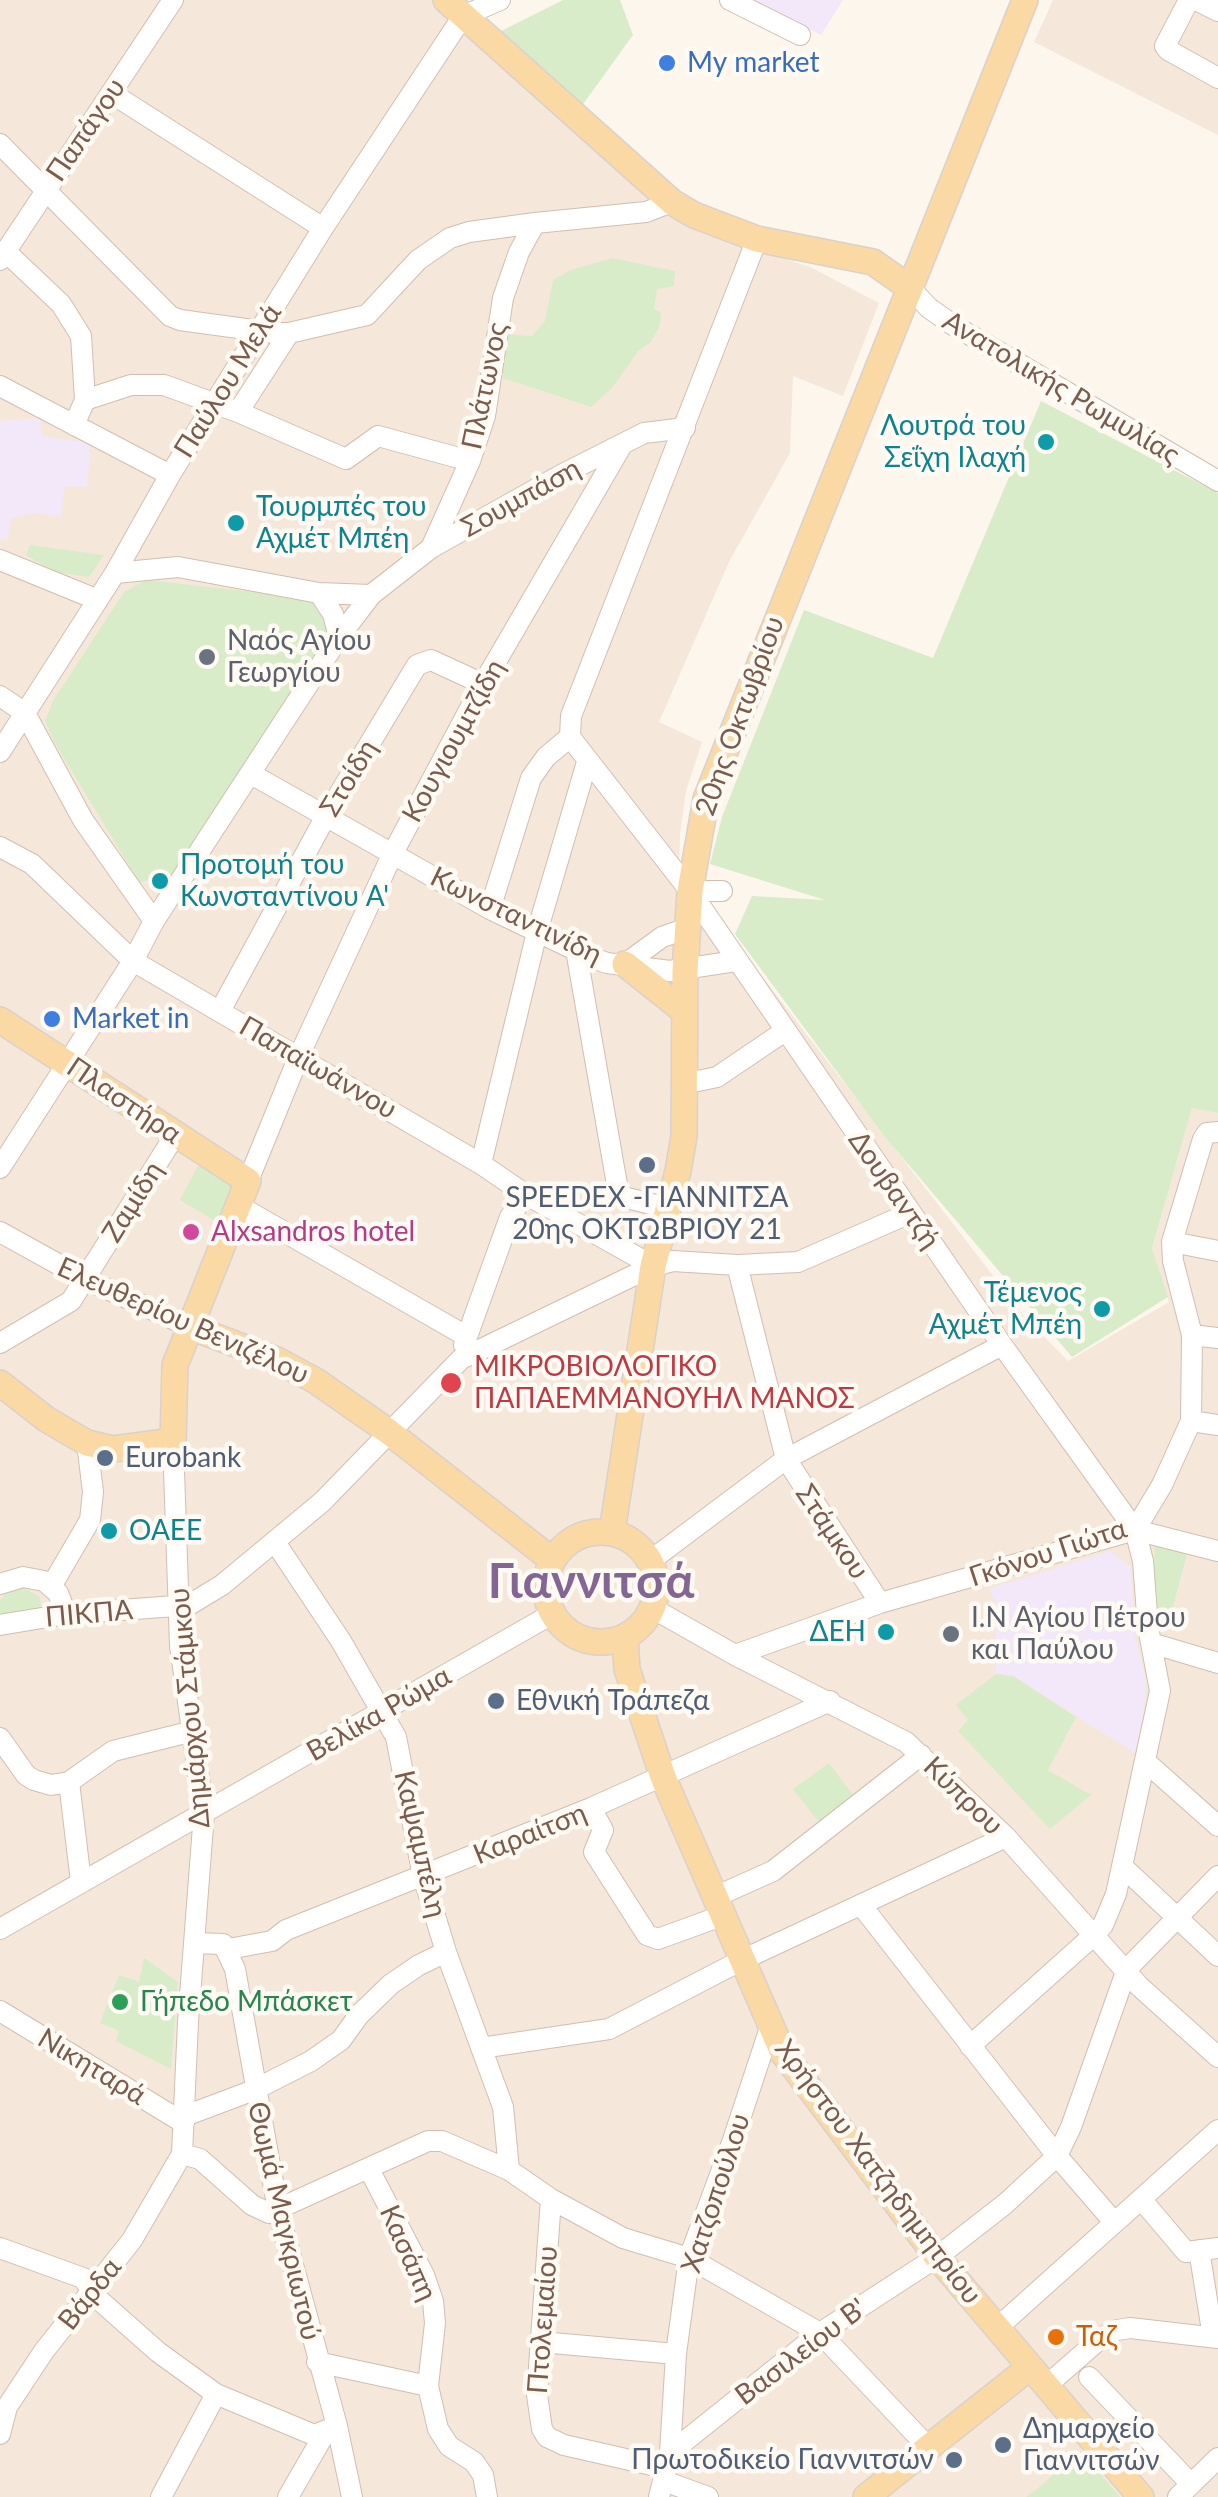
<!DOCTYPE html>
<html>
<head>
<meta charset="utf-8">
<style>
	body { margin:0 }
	canvas { display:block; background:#fdf6ec }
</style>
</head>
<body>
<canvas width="1218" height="2497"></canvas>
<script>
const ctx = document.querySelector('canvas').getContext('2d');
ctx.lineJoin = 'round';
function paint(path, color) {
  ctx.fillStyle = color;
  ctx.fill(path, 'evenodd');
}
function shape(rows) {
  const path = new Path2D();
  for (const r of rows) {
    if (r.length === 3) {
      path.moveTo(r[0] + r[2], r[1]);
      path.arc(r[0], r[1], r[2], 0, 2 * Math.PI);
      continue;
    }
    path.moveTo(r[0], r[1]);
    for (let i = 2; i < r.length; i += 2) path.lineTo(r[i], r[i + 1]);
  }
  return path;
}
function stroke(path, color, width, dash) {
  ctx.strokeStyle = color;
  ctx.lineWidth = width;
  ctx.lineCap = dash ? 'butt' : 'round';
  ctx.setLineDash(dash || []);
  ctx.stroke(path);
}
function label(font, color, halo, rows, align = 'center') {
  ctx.font = font + ' Lato,sans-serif';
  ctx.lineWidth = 9;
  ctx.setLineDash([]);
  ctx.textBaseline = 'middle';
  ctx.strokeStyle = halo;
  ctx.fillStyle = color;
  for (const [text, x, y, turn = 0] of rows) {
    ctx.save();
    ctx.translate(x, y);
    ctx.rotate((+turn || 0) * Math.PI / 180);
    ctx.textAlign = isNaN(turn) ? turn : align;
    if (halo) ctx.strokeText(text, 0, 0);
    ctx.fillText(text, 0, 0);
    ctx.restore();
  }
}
const residential = shape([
	[0,0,436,0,432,5,700,230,810,267,879,303,843,396,793,376,790,453,729,562,659,722,702,742,686,791,680,835,678,892,703,900,1025,1317,1068,1361,1169,1302,1152,1250,1192,1107,1218,1113,1218,2497,0,2497],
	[1053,0,1218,0,1218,135,1034,42]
]);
const education = shape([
	[752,0,843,0,821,35],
	[40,418,42,436,91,443,87,487,65,486,61,516,32,513,11,519,7,540,0,539,0,421],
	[1110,1551,1131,1567,1134,1631,1146,1681,1144,1710,1135,1753,1013,1676,996,1674,995,1601,989,1589]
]);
const green = shape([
	[563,0,620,0,633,35,581,107,495,34],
	[612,258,675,271,674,286,657,289,654,309,661,313,660,325,651,342,638,351,612,388,591,407,503,378,503,334,532,336,545,321,553,280,571,270],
	[1041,401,1218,493,1218,1113,1192,1108,1152,1249,1168,1297,1072,1357,885,1137,735,934,752,896,825,900,710,864,722,817,804,610,933,658],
	[30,545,104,555,89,577,55,572,26,555],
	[146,580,318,599,333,640,179,876,139,882,56,745,45,721,53,701,124,592],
	[201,1160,248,1188,227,1228,180,1200],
	[1155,1545,1187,1554,1170,1618,1150,1615],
	[22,1587,40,1597,41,1611,0,1619,0,1600,8,1591],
	[996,1674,1013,1676,1076,1717,1048,1770,1091,1795,1050,1829,958,1731,968,1720,956,1705],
	[829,1763,853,1795,819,1822,793,1789],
	[144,1958,178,1982,171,2069,116,2041,119,2031,100,2023,119,1975,139,1982],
	[1081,2451,1120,2497,1026,2497,1043,2484]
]);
const minor = shape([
	[730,0,800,35],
	[1189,0,1165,46,1168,50,1218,78],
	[1196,0,1218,11],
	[111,93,323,228],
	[0,144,170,316,180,320,275,333,289,333,367,315,418,260,450,238,469,232,535,223,646,212,672,202],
	[757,239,571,716,570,737,690,891,1002,1345,1135,1530,1218,1551],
	[5,251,61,304,81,336,85,400,74,425],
	[0,260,173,0],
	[910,288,929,308,953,325,1218,481],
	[0,386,170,475],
	[85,400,131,385,164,385,238,412,346,459,378,436,470,461],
	[238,412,289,333],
	[431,548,470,461,485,416,503,298,519,252,535,223],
	[0,560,98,600],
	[115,573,178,567,319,593,371,595],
	[319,593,333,614,339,637],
	[0,696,25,713,83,820,154,921],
	[0,752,115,573,170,475,323,228,463,16,500,0],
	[251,774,490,909,590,957,607,963,670,971,736,961],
	[0,847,32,864,133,961,481,1164,525,1194,653,1266],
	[690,891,722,891],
	[490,909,531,778,546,757,570,737],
	[576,950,619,1196,668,1208],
	[625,964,662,937,688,928],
	[220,1011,326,816,417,665,431,660,483,684],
	[685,1077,698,1081,717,1077,785,1031],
	[481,1164,537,932,587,762],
	[0,1168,133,961,154,921,339,637,371,595,431,548,561,475,644,433,685,428],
	[248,1181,299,1056,393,853,483,684,622,445],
	[239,1206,466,1336],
	[0,1232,85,1279,188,1326],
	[1172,1242,1218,1251],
	[737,1265,786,1459,880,1603],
	[1192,1335,1218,1338],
	[0,1343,71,1301,175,1135],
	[464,1345,510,1217,525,1194],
	[1191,1421,1218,1425],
	[275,1542,341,1641,396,1737,423,1876,446,1952,503,2107,509,2170],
	[650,1561,786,1459,1002,1345],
	[0,1584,23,1577,44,1581,58,1593,66,1614],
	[52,1585,90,1520,93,1492,87,1443],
	[652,1608,735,1655,906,1742,1006,1837,1139,1986,1218,2057],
	[0,1625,66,1614,189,1605,222,1585,322,1502,461,1359,653,1266,673,1261,737,1265,798,1262,910,1213],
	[1151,1643,1218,1663],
	[735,1655,880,1603,1135,1530,1162,1485,1191,1421,1192,1335,1173,1261,1172,1242,1203,1139,1207,1133,1218,1132],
	[0,1738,26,1775,34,1780,51,1785,69,1782,81,1882],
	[1147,1763,1218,1826],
	[69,1782,113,1751,193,1731],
	[591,1808,603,1830,594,1852,647,1935,658,1939,724,1915],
	[1123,1867,1218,1956],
	[717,1896,773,1871,921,1755],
	[861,1905,1057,2156,1114,2222],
	[0,1929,552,1614],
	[195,1943,223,1944,235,1969,278,2210,337,2426,352,2497],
	[228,1949,272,1941,286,1930,591,1808,830,1701],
	[0,2011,184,2123,185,2116,254,2090,311,2061,341,2040,359,2015,391,1984,419,1965,446,1952],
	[970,2046,1094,1935,1103,1925,1116,1894,1160,1691,1148,1627,1143,1561,1135,1530],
	[481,2048,609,2029,742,1960,1006,1837],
	[182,2154,200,2159,252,2205,269,2213,428,2141,442,2141,509,2170,551,2199,623,2238,689,2258,820,2333,928,2447],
	[369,2169,424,2275,433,2301,435,2323,428,2386,438,2429,449,2446,474,2462,483,2475,487,2497],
	[551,2199,537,2395,542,2429,547,2437,564,2445,665,2468],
	[1141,2199,1186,2252,1218,2248],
	[0,2248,83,2278,97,2298,158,2352,216,2394,314,2435,337,2426],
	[1199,2250,1213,2337],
	[997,2328,1218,2130],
	[541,2342,676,2354],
	[317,2362,428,2386],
	[1089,2377,1191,2484],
	[1046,2386,1101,2338,1117,2330,1130,2328,1218,2338],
	[0,2434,7,2407,44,2351,132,2240,182,2154,188,2022,204,1813,180,1646,173,1441],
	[670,2453,820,2333,937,2257,1005,2204,1057,2156,1071,2127,1127,1969,1218,1876],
	[664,2481,708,2497],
	[161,2497,216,2394],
	[288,2497,325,2433],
	[659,2497,670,2453,676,2354,689,2258,733,2140,770,2028],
	[1178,2497,1218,2458]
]);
const major = shape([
	[446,0,672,202,694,215,757,239,873,262,910,288],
	[625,964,684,1011],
	[0,1020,248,1181,175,1365,173,1441,113,1449,87,1443,46,1419,0,1383],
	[188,1326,277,1360,316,1381,389,1432,552,1560],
	[601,1587,55],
	[612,1532,653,1266,678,1171,684,1136,685,971,690,891,706,799,1025,0],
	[625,1637,627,1669,663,1777,783,2053,937,2257,1141,2497],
	[866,2497,1030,2367]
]);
const markers = [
	[667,63,10,"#3f7fe0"],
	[1046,442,10,"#0f9aa8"],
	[236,523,10,"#0f9aa8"],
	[207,657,10,"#6b7280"],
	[160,881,10,"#0f9aa8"],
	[52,1019,10,"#3f7fe0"],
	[647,1165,10,"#5c6f8a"],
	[191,1232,10,"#d1479c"],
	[1102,1309,10,"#0f9aa8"],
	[451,1383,12,"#e0444e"],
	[105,1458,10,"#5c6f8a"],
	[109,1531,10,"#0f9aa8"],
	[886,1632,10,"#0f9aa8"],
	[951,1634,10,"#6b7280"],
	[496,1701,10,"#5c6f8a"],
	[120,2002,10,"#2e9e5b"],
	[1056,2337,10,"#e8710a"],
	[1003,2445,10,"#5c6f8a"],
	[954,2460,10,"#5c6f8a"]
];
const shopNames = [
	["My market",687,63],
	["Market in",72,1019]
];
const streetNames = [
	["Παπάγου",86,130,-56],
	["Παύλου Μελά",228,381,-58],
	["Πλάτωνος",485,386,-78],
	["Ανατολικής Ρωμυλίας",1061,388,31],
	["Σουμπάση",521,498,-29],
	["20ης Οκτωβρίου",740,716,-70],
	["Κουγιουμτζίδη",454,741,-61],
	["Στοίδη",349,778,-59],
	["Κωνσταντινίδη",516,916,26],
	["Παπαϊωάννου",318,1068,30],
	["Πλαστήρα",124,1101,34],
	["Δουβαντζή",894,1190,55],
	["Ζαμίδη",133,1202,-58],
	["Ελευθερίου Βενιζέλου",183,1321,24],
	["Στάμκου",832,1532,56],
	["Γκόνου Γιώτα",1048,1553,-18],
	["ΠΙΚΠΑ",89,1614,-5],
	["Δημάρχου Στάμκου",190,1708,-95],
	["Βελίκα Ρώμα",379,1714,-30],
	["Κύπρου",963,1796,44],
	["Καραίτση",530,1834,-22],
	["Καψαμπέλη",420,1844,77],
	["Νικηταρά",92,2067,31],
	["Χρήστου Χατζηδημητρίου",878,2172,53],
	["Χατζοπούλου",716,2193,-72],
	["Θωμά Μαγκριωτού",284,2221,77],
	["Κασάπη",408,2253,66],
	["Βάρδα",90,2294,-52],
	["Πτολεμαίου",543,2320,-86],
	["Βασιλείου Β'",801,2352,-37]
];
const cultureNames = [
	["Λουτρά του",1026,426],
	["Σεΐχη Ιλαχή",1026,458],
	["Τουρμπές του",256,507,"left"],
	["Αχμέτ Μπέη",256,539,"left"],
	["Προτομή του",180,865,"left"],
	["Κωνσταντίνου Α'",180,897,"left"],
	["Τέμενος",1082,1293],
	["Αχμέτ Μπέη",1082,1325],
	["ΟΑΕΕ",129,1531,"left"],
	["ΔΕΗ",866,1632]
];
const worshipNames = [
	["Ναός Αγίου",227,641],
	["Γεωργίου",227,673],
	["Ι.Ν Αγίου Πέτρου",971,1618],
	["και Παύλου",971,1650]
];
const serviceNames = [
	["SPEEDEX -ΓΙΑΝΝΙΤΣΑ",647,1198,"center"],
	["20ης ΟΚΤΩΒΡΙΟΥ 21",647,1230,"center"],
	["Eurobank",125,1458],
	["Εθνική Τράπεζα",516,1701],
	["Δημαρχείο",1023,2429],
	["Γιαννιτσών",1023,2461],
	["Πρωτοδικείο Γιαννιτσών",934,2460,"right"]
];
const hotelNames = [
	["Alxsandros hotel",211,1232]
];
const healthNames = [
	["ΜΙΚΡΟΒΙΟΛΟΓΙΚΟ",474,1367],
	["ΠΑΠΑΕΜΜΑΝΟΥΗΛ ΜΑΝΟΣ",474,1399]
];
const leisureNames = [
	["Γήπεδο Μπάσκετ",140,2002]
];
const foodNames = [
	["Ταζ",1076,2337]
];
const townNames = [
	["Γιαννιτσά",591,1583]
];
paint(residential, '#f5e8da');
paint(education, '#f3e8fa');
paint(green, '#d8ecc9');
stroke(minor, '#d1beb0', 22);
stroke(major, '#dad1cd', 28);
stroke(minor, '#fff', 20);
stroke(major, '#fbd9a5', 25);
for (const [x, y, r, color] of markers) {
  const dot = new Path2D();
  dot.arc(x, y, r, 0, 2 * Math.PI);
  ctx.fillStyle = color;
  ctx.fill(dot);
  stroke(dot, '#fffaf3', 4);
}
label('28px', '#366cbe', '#fffaf3', shopNames, 'left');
label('28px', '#7a5c4d', '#fffaf3', streetNames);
label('28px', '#0d838f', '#fffaf3', cultureNames, 'right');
label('28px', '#5b616d', '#fffaf3', worshipNames, 'left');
label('28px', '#4e5e75', '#fffaf3', serviceNames, 'left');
label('28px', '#b23c85', '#fffaf3', hotelNames, 'left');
label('28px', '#be3a42', '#fffaf3', healthNames, 'left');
label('28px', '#27864d', '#fffaf3', leisureNames, 'left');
label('28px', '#c56008', '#fffaf3', foodNames, 'left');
label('bold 48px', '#846695', '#fffaf3', townNames);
</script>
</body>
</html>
